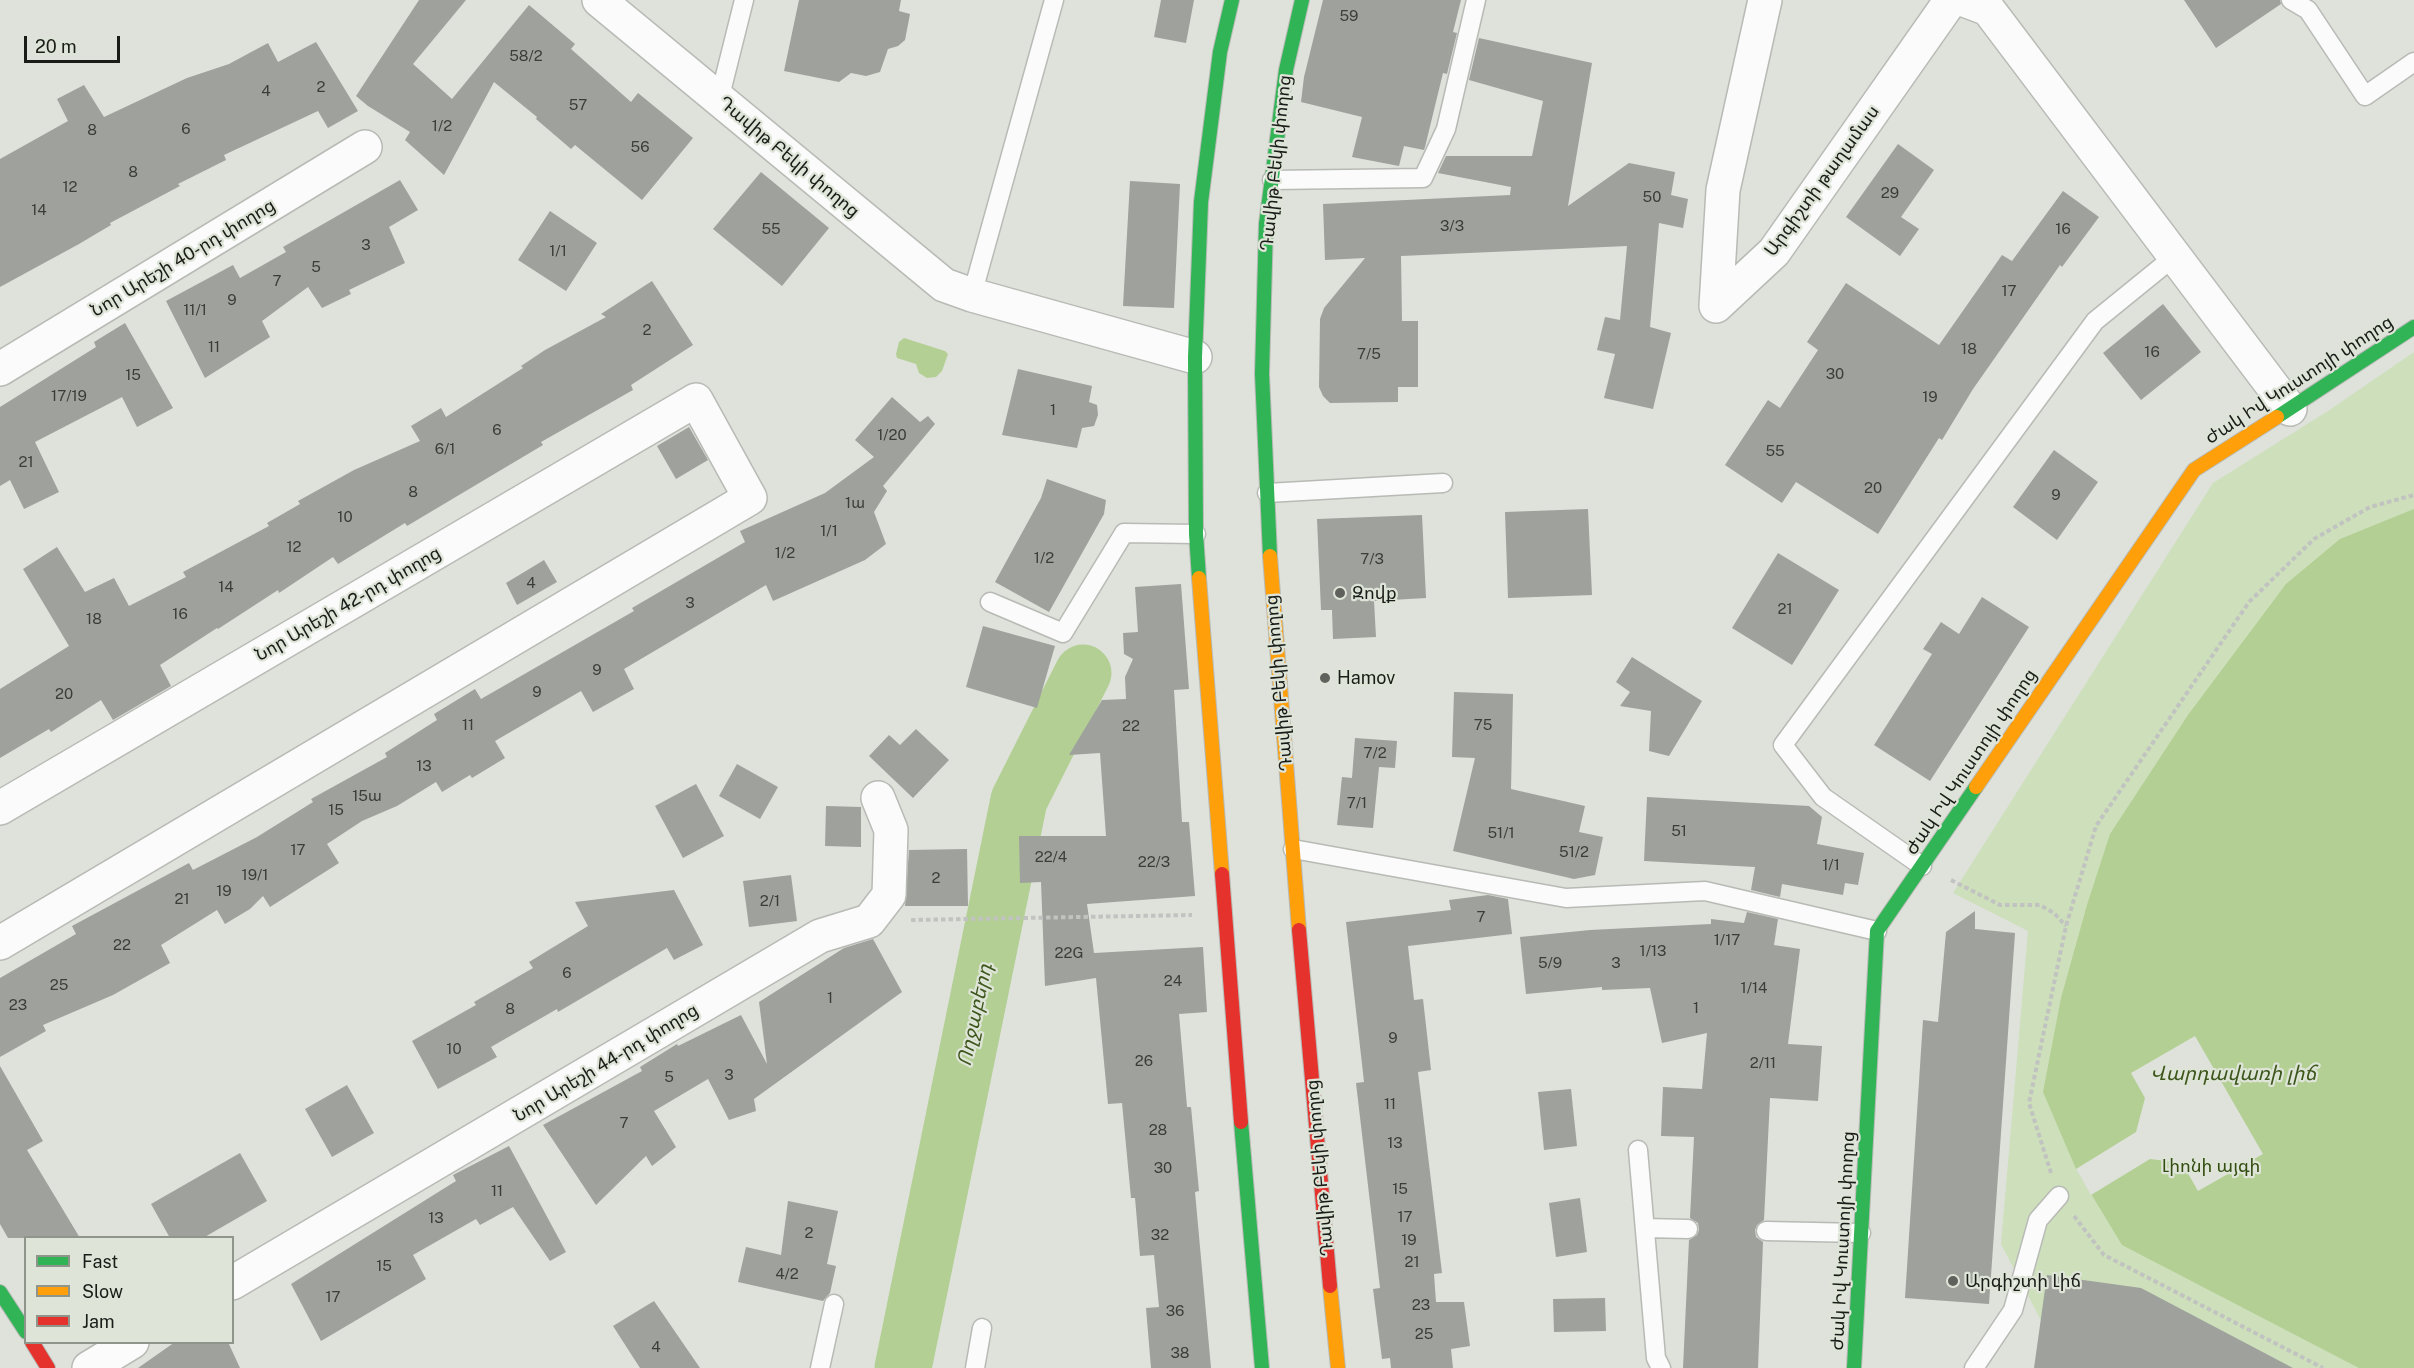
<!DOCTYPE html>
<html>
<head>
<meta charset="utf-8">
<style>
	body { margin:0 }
	#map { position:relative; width:2414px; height:1368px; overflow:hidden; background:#dee2db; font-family:"Public Sans",sans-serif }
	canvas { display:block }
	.legend { position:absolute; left:24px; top:1236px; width:210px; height:108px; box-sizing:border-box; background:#dee5d8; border:2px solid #90958b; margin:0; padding:8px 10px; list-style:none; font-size:18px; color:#1a1c18 }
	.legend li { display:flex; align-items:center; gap:12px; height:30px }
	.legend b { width:30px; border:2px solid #90958b }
	.scale { position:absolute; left:24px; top:36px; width:96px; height:27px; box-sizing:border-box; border:3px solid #1a1c18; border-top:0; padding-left:8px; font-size:18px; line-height:21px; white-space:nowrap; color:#1a1c18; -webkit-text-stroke:4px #dee5d8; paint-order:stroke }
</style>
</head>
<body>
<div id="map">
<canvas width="2414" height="1368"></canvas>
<ul class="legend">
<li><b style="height:8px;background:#30b455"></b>Fast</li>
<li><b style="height:8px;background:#ff9f0a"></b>Slow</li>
<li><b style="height:8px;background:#e5322d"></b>Jam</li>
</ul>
<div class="scale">20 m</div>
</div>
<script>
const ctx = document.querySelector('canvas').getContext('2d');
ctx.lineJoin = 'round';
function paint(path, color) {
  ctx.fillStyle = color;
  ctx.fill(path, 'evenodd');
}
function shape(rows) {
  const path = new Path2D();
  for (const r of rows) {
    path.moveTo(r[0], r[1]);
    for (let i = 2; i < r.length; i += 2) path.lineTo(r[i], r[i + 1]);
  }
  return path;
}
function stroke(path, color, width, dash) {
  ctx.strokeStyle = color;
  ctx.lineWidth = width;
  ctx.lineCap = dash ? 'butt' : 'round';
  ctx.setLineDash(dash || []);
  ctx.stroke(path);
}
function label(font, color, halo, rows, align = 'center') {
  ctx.font = font + ' "Public Sans","Noto Sans Armenian",sans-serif';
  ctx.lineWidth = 4.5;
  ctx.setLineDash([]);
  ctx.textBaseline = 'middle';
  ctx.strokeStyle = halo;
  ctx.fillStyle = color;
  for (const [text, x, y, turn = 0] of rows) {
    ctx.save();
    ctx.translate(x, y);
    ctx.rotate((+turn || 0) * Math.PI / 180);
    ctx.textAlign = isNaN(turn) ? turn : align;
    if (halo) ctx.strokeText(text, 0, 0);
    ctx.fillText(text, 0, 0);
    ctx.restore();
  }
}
const green = shape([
	[2414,352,2414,1368,2066,1368,2001,1244,2028,931,1953,893,2213,483,2328,411]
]);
const water = shape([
	[904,338,945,351,948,354,942,371,936,377,927,378,919,373,916,364,897,358,896,354,899,342],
	[2414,509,2414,1368,2359,1368,2122,1245,2076,1169,2043,1092,2061,998,2087,905,2110,834,2188,715,2286,584,2340,539]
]);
const pier = shape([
	[2195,1036,2263,1154,2198,1191,2182,1163,2150,1159,2091,1195,2076,1169,2136,1132,2145,1098,2131,1073]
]);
const river = shape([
	[903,1368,1019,800,1083,673]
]);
const building = shape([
	[419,0,466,0,413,64,452,99,529,5,575,44,571,49,631,102,638,93,693,138,642,200,575,145,571,149,536,119,537,117,494,82,444,175,405,140,410,132,368,106,356,96],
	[799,0,901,0,899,11,910,14,905,40,898,46,888,49,880,72,866,76,851,73,839,82,784,71],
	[1161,0,1194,0,1186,43,1154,37],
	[1323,0,1461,0,1453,32,1457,33,1447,74,1443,73,1425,147,1424,150,1404,146,1399,166,1352,157,1362,117,1301,102,1304,77],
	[2184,0,2280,0,2281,4,2216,48],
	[1479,38,1592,63,1568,206,1629,163,1675,172,1671,195,1688,199,1683,228,1659,223,1650,327,1671,333,1653,409,1604,398,1615,354,1597,350,1605,317,1620,320,1627,246,1401,256,1402,321,1418,321,1418,387,1398,387,1398,402,1330,403,1323,396,1319,387,1320,319,1324,308,1365,258,1325,260,1323,204,1510,195,1511,187,1438,173,1446,156,1532,156,1543,101,1469,80],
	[316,42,358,111,328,128,318,111,224,155,226,160,178,184,180,186,110,223,111,225,79,244,0,287,0,159,68,121,57,99,84,85,104,117,187,78,229,64,268,43,278,62],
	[1898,144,1934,170,1901,217,1919,229,1900,256,1846,217],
	[761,172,829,228,782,286,713,229],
	[400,180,418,210,389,227,405,263,349,290,351,294,322,308,308,287,262,321,270,337,205,378,166,301,233,265,240,278,286,252,283,247],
	[1130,181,1180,184,1174,308,1123,306],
	[2063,191,2099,217,2062,267,2060,265,1973,389,1942,440,1939,438,1878,534,1796,482,1782,503,1725,465,1768,400,1780,408,1818,350,1807,342,1846,283,1939,345,2002,255,2012,261],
	[550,211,597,243,566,291,518,260],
	[652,281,693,345,631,385,633,390,541,442,543,445,407,526,405,523,338,564,333,557,279,593,278,590,218,629,217,628,160,665,171,686,113,720,101,700,51,732,49,729,0,758,0,689,69,646,23,569,57,547,85,592,114,578,129,606,186,577,183,572,269,526,267,523,300,504,298,501,354,470,420,441,411,426,441,408,446,417,523,368,521,366,545,350,606,317,601,314],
	[2163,304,2201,352,2141,400,2103,353],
	[125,323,173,408,137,427,122,397,35,442,59,492,24,509,10,480,0,486,0,407,96,347,94,342],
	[1018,369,1092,386,1089,402,1097,405,1098,415,1094,426,1082,428,1077,448,1002,435],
	[892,397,920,422,928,416,935,424,883,486,887,491,874,512,886,544,865,560,773,601,766,585,624,669,634,689,593,712,581,691,495,741,505,758,472,778,470,775,442,792,436,782,397,806,362,821,327,844,339,863,270,907,263,896,250,909,225,924,217,910,161,945,170,963,113,995,43,1025,46,1031,0,1057,0,978,76,934,72,926,189,863,193,870,257,837,313,802,311,799,387,757,385,753,437,720,434,714,475,689,481,699,634,611,632,608,745,542,740,531,825,493,874,457,855,440],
	[689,427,708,460,676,479,657,446],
	[2054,450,2098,482,2057,540,2013,507],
	[1047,479,1106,500,1104,514,1049,612,995,582,1041,498],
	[1588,509,1592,595,1508,598,1505,512],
	[1422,515,1426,598,1374,601,1376,637,1333,639,1332,610,1321,610,1317,519],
	[1778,553,1839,590,1792,665,1732,628],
	[544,560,557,582,517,605,506,583],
	[1181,584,1189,689,1174,690,1182,822,1189,822,1195,896,1087,904,1094,953,1203,947,1207,1012,1179,1014,1187,1107,1191,1107,1199,1191,1195,1192,1211,1368,1151,1368,1146,1308,1159,1307,1154,1255,1140,1256,1135,1198,1131,1198,1122,1103,1108,1104,1096,978,1045,986,1041,882,1020,883,1019,836,1106,836,1100,753,1069,755,1102,700,1126,699,1125,677,1133,659,1124,654,1123,633,1138,632,1135,587],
	[1982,597,2029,627,1930,781,1874,745,1932,654,1923,649,1941,622,1959,634],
	[983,626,1055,646,1037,708,966,687],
	[1632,657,1702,701,1669,756,1649,751,1651,711,1620,706,1630,692,1616,682],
	[1454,692,1513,694,1511,789,1585,806,1579,832,1603,837,1595,875,1574,879,1453,851,1475,758,1452,757],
	[916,729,949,760,913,798,869,756,889,735,900,745],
	[1355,738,1397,741,1395,768,1379,767,1373,828,1337,825,1342,777,1352,778],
	[737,764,778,787,760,819,719,796],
	[696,784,724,836,683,858,655,806],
	[1647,797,1809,806,1822,817,1817,844,1864,853,1858,885,1845,883,1843,895,1782,884,1780,897,1751,890,1755,867,1644,861],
	[826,806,861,807,861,847,825,846],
	[967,849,968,906,905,906,909,850],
	[791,875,797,921,749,927,743,881],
	[674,890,703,945,674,960,667,948,558,1012,557,1009,491,1047,497,1057,438,1089,412,1041,476,1005,474,1002,533,968,529,962,588,926,575,902],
	[1488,895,1508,899,1512,934,1408,946,1414,1000,1423,999,1431,1070,1418,1072,1442,1273,1434,1274,1436,1302,1464,1302,1470,1346,1451,1349,1453,1368,1391,1368,1390,1358,1382,1359,1373,1289,1380,1288,1356,1083,1364,1082,1346,922,1451,910,1449,900],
	[1975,911,1975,929,2015,933,1989,1304,1905,1298,1923,1020,1938,1022,1946,932],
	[1747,912,1778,919,1774,945,1800,949,1788,1044,1822,1046,1818,1101,1770,1098,1764,1220,1757,1225,1755,1230,1756,1237,1763,1242,1758,1368,1683,1368,1689,1240,1697,1235,1699,1230,1698,1223,1690,1218,1694,1137,1661,1136,1663,1087,1702,1089,1707,1033,1662,1043,1650,988,1602,990,1602,987,1526,994,1520,937,1590,930,1711,924,1711,919,1744,923],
	[873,939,902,992,754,1099,756,1111,729,1120,708,1079,654,1111,676,1147,652,1166,646,1156,596,1205,543,1125,642,1071,640,1067,677,1044,678,1046,741,1015,767,1064,759,1002,844,948],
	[0,1066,43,1141,27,1150,80,1238,8,1238,0,1224],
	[347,1085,374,1133,332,1157,305,1109],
	[1571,1089,1577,1146,1544,1150,1538,1092],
	[509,1146,566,1252,550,1261,513,1207,480,1225,476,1219,413,1255,426,1279,321,1341,291,1284,456,1181,453,1175],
	[240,1153,267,1201,203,1238,170,1238,151,1204],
	[1580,1198,1587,1252,1556,1257,1549,1203],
	[788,1201,838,1211,827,1264,836,1266,830,1293,823,1301,738,1282,746,1247,781,1255],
	[2047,1275,2141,1288,2293,1368,2034,1368],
	[1605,1298,1606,1331,1554,1332,1553,1299],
	[654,1301,700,1368,640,1368,613,1326],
	[175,1342,228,1342,240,1368,138,1368]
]);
const path = shape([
	[1951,880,2000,905,2040,905,2054,913,2066,926],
	[911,920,1192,915],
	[2051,1173,2029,1103,2066,926,2096,826,2249,602,2314,539,2370,507,2414,495],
	[2074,1216,2104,1255,2323,1368]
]);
const lane = shape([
	[2291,0,2308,10,2365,96,2414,62],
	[719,100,744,0],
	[1272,180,1423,178,1446,129,1476,0],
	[972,295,1054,0],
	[1267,493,1443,483],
	[990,602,1063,633,1124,533,1196,534],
	[1293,849,1566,898,1705,891,1877,931],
	[1922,866,1823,797,1783,745,2095,321,2175,256],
	[1638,1150,1656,1358,1661,1368],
	[1645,1228,1688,1229],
	[1766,1231,1861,1233],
	[820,1368,834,1304],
	[975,1368,982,1328],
	[1974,1368,2013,1310,2038,1220,2059,1196]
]);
const street = shape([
	[599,0,944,285,972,295,1195,357],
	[1765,0,1723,190,1716,306,1774,252,1951,0],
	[1964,0,1988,9,2290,409],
	[0,369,365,147],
	[0,808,696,400,750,498,0,943],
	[232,1283,820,936,869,921,889,895,891,830,878,798],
	[89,1368,132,1342]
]);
const fast = shape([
	[2277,417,2414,327],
	[1270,556,1262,374,1266,224,1286,70,1302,0],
	[1199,578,1196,534,1195,357,1201,202,1220,52,1232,0],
	[1241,1122,1262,1368],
	[0,1292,26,1332],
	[1854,1368,1877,931,1976,787]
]);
const slow = shape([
	[1270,556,1299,930],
	[1199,578,1222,874],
	[1976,787,2194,470,2277,417],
	[1330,1286,1338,1368]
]);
const jam = shape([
	[1222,874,1241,1122],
	[1299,930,1330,1286],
	[32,1342,48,1368]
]);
const markers = [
	[1340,593,6,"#5f615c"],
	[1325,678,6,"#5f615c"],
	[1953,1281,6,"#5f615c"]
];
const numberNames = [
	["59",1349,16],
	["58/2",526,56],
	["2",321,87],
	["4",266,91],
	["57",578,105],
	["1/2",442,126],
	["6",186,129],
	["8",92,130],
	["56",640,147],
	["8",133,172],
	["12",70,187],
	["29",1890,193],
	["50",1652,197],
	["14",39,210],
	["3/3",1452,226],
	["55",771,229],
	["16",2063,229],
	["3",366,245],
	["1/1",558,251],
	["5",316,267],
	["7",277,281],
	["17",2009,291],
	["9",232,300],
	["11/1",195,310],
	["2",647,330],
	["11",214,347],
	["18",1969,349],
	["16",2152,352],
	["7/5",1369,354],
	["30",1835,374],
	["15",133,375],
	["17/19",69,396],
	["19",1930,397],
	["1",1053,410],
	["6",497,430],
	["1/20",892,435],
	["6/1",445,449],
	["55",1775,451],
	["21",26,462],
	["20",1873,488],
	["8",413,492],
	["9",2056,495],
	["1ա",855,503],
	["10",345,517],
	["1/1",829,531],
	["12",294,547],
	["1/2",785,553],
	["1/2",1044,558],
	["7/3",1372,559],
	["4",531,583],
	["14",226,587],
	["3",690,603],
	["21",1785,609],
	["16",180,614],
	["18",94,619],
	["9",597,670],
	["9",537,692],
	["20",64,694],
	["11",468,725],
	["75",1483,725],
	["22",1131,726],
	["7/2",1375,753],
	["13",424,766],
	["15ա",367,796],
	["7/1",1357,803],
	["15",336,810],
	["51",1679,831],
	["51/1",1501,833],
	["17",298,850],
	["51/2",1574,852],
	["22/4",1051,857],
	["22/3",1154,862],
	["1/1",1831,865],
	["19/1",255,875],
	["2",936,878],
	["19",224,891],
	["21",182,899],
	["2/1",770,901],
	["7",1481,917],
	["1/17",1727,940],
	["22",122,945],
	["1/13",1653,951],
	["22G",1069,953],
	["5/9",1550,963],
	["3",1616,963],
	["6",567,973],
	["24",1173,981],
	["25",59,985],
	["1/14",1754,988],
	["1",830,998],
	["23",18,1005],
	["1",1696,1008],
	["8",510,1009],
	["9",1393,1038],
	["10",454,1049],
	["26",1144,1061],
	["2/11",1763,1063],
	["3",729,1075],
	["5",669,1077],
	["11",1390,1104],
	["7",624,1123],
	["28",1158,1130],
	["13",1395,1143],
	["30",1163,1168],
	["15",1400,1189],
	["11",497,1191],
	["17",1405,1217],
	["13",436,1218],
	["2",809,1233],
	["32",1160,1235],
	["19",1409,1240],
	["21",1412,1262],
	["15",384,1266],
	["4/2",787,1274],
	["17",333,1297],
	["23",1421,1305],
	["36",1175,1311],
	["25",1424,1334],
	["4",656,1347],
	["38",1180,1353]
];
const streetNames = [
	["Դավիթ Բեկի փողոց",789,157,40],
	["Դավիթ Բեկի փողոց",1276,163,-84],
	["Արգիշտի թաղամաս",1822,181,-54],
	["Նոր Արեշի 40-րդ փողոց",183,258,-31],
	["Ժակ Իվ Կուստոյի փողոց",2299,380,-33],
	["Նոր Արեշի 42-րդ փողոց",348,604,-30],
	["Դավիթ Բեկի փողոց",1279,683,-95],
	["Ժակ Իվ Կուստոյի փողոց",1971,762,-56],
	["Նոր Արեշի 44-րդ փողոց",606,1063,-31],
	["Դավիթ Բեկի փողոց",1320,1168,-95],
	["Ժակ Իվ Կուստոյի փողոց",1843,1241,-87]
];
const poiNames = [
	["Զովք",1352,593],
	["Hamov",1337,678],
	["Արգիշտի Լիճ",1965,1281]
];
const parkNames = [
	["Լիոնի այգի",2211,1166]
];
const waterNames = [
	["Ողջաբերդ",975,1015,-78],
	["Վարդավառի լիճ",2233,1074]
];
paint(green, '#cddfbb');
paint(water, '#b3cf93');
paint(pier, '#dee2db');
stroke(river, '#b3cf93', 57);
paint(building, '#9ea19c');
stroke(lane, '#b8bab5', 21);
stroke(street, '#b8bab5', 36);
stroke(fast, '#b8bab5', 16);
stroke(slow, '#b8bab5', 16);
stroke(jam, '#b8bab5', 16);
stroke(path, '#c1c3c0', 4, [4.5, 3]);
stroke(lane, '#fafbfa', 18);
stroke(street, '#fafbfa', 33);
stroke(fast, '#30b455', 14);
stroke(slow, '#ff9f0a', 14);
stroke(jam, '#e5322d', 14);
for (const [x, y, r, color] of markers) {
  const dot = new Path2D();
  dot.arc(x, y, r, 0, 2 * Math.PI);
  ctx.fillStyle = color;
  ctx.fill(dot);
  stroke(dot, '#dee5d8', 2);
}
label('15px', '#3b3d39', null, numberNames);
label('18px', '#1a1c18', '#dee5d8', streetNames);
label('18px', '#1a1c18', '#dee5d8', poiNames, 'left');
label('18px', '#334c10', '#dee5d8', parkNames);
label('italic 20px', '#3d561c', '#dee5d8', waterNames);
</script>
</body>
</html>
